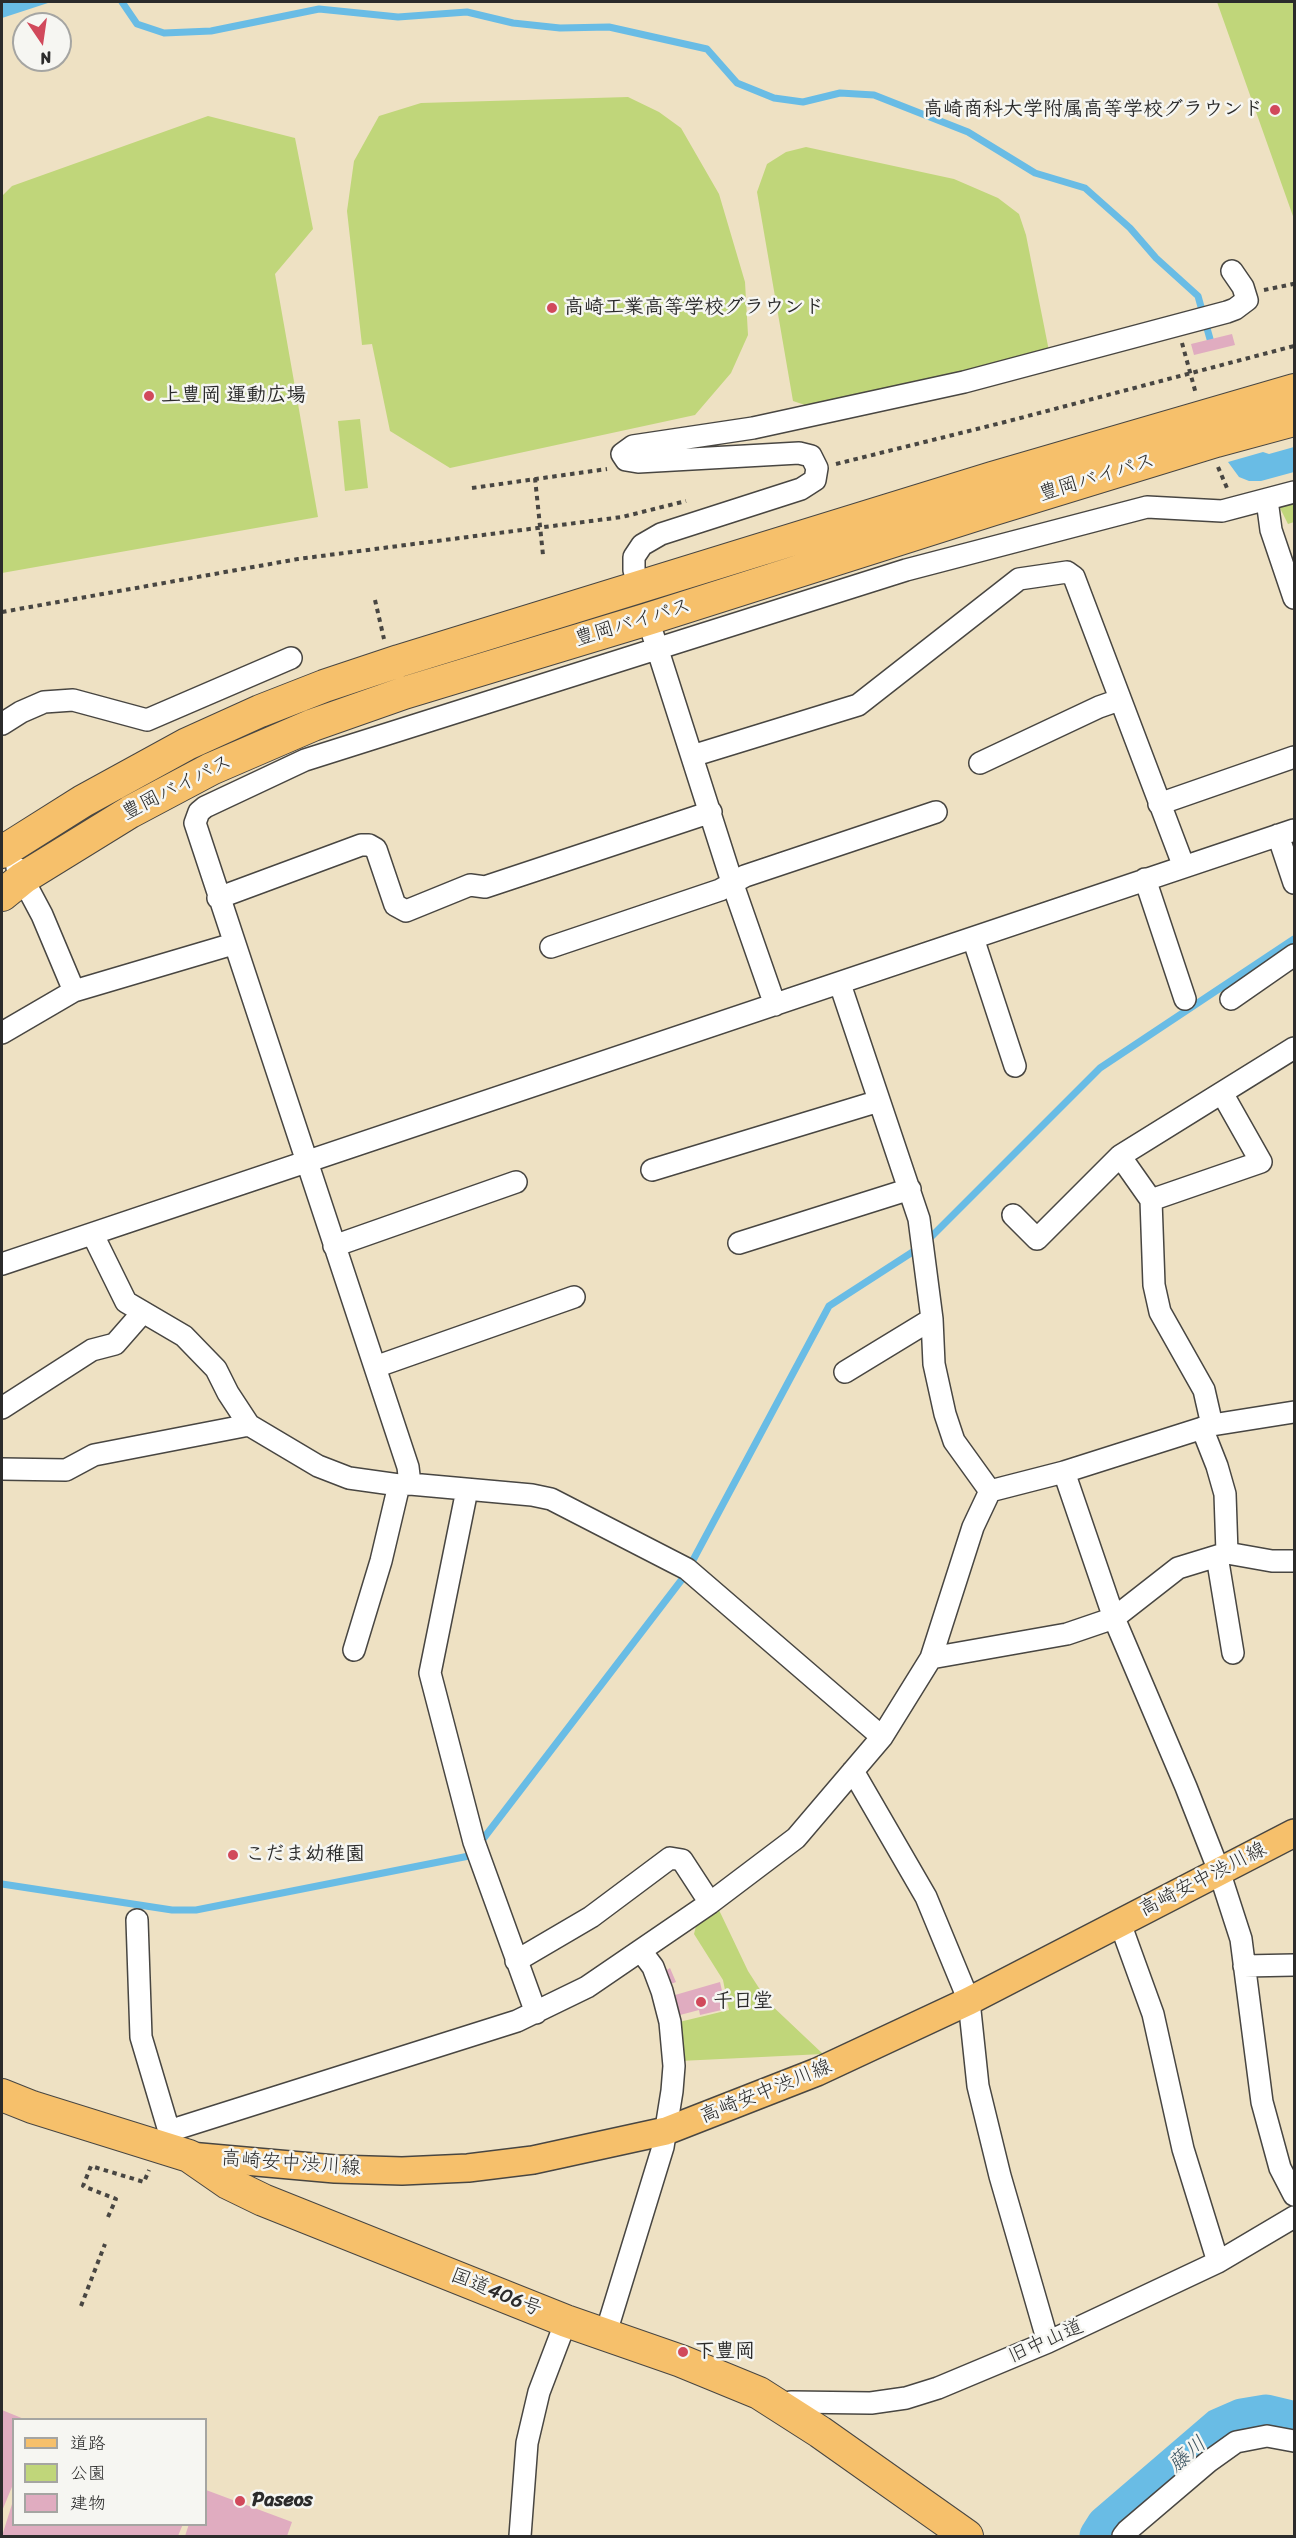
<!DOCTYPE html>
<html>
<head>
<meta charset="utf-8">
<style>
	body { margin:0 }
	#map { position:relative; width:1296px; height:2538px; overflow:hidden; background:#eee1c3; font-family:Sriracha,"Klee One",sans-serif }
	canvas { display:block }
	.frame { position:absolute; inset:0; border:3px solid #2b2b2b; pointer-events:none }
	.legend { position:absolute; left:12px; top:2418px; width:195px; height:108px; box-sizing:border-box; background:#f6f6f2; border:2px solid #a5a5a2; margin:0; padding:8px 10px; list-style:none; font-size:18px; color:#2b2b2b }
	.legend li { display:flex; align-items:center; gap:12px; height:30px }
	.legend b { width:30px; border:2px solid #a5a5a2 }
	.north { position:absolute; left:12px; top:12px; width:60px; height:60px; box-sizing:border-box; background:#f6f6f2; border:2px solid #a5a5a2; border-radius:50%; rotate:167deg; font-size:16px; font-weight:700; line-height:24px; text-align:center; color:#2b2b2b }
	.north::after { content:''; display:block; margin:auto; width:21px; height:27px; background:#d1495b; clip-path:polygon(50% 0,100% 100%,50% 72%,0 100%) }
</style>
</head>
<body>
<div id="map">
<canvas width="1296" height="2538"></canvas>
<div class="frame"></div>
<ul class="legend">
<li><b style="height:8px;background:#f6c06b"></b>道路</li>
<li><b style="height:16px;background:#c0d67a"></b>公園</li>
<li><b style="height:16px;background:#e0acc0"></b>建物</li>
</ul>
<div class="north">N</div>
</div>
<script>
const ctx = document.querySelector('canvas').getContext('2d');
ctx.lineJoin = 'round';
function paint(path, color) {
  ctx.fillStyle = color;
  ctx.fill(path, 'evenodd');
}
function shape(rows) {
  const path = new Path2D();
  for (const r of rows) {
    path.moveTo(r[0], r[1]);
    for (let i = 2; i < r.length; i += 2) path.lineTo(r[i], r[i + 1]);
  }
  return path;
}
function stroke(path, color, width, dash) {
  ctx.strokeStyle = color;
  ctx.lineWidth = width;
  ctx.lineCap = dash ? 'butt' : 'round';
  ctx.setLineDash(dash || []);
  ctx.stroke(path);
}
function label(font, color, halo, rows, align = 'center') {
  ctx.font = font + ' Sriracha,"Klee One",sans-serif';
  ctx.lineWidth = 5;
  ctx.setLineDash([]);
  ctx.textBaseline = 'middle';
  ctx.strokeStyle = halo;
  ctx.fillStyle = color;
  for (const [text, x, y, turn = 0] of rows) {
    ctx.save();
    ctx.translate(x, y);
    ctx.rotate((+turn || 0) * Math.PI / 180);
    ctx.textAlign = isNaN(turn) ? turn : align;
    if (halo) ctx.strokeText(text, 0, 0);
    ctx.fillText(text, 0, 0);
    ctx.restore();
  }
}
const green = shape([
	[1217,2,1294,2,1294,219],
	[628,97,659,112,681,128,719,194,745,282,748,335,731,373,695,415,450,468,390,431,372,344,362,345,347,211,354,161,379,116,421,103],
	[208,116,295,138,313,229,275,274,318,517,2,573,2,196,12,186],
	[806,147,954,179,998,198,1019,214,1026,235,1049,351,808,406,793,401,757,192,767,164,786,152],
	[360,419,368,488,345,491,338,421],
	[1294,500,1294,522,1288,524,1278,504],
	[719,1910,748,1971,768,2002,823,2054,680,2061,675,2023,729,2010,723,1980,694,1934,696,1926]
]);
const water = shape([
	[2,2,51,2,2,18],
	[1294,447,1294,472,1261,481,1249,481,1239,477,1228,462,1263,452,1269,454]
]);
const stream = shape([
	[122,2,137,24,164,33,211,31,319,9,398,17,467,12,513,23,560,28,609,27,707,49,737,83,774,98,803,102,840,93,874,95,968,132,1035,173,1085,188,1130,228,1156,258,1198,296,1210,339],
	[692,1562,829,1306,911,1253,931,1237,1100,1068,1294,939],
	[480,1843,683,1578],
	[2,1884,172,1910,196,1910,469,1856,473,1851]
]);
const river = shape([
	[1099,2536,1106,2525,1219,2428,1242,2418,1266,2414,1287,2419,1294,2424]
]);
const building = shape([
	[1232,334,1235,345,1194,355,1191,344],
	[670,1968,676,1982,671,1984,665,1971],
	[720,1982,726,2009,700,2015,699,2010,680,2015,675,1995],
	[2,2410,24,2419,14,2420,14,2482,2,2511],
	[206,2490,292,2522,287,2536,185,2536,189,2524,206,2524],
	[13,2501,14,2524,183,2524,178,2536,2,2536]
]);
const path = shape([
	[1264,290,1293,284,1294,287],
	[1182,343,1196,394],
	[836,464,1005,422,1294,346],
	[1218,467,1227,488],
	[535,478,543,555],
	[472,488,607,469],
	[375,600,384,639],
	[2,612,298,559,622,517,686,501],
	[108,2217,116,2199,83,2186,91,2166,144,2182,149,2170],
	[81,2306,105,2244]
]);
const minor = shape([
	[1267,500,1271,530,1294,598],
	[639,587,634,570,634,557,642,545,661,534,801,489,815,480,817,468,811,456,799,453,638,462,626,460,622,454,633,446,753,428,964,382,1227,312,1235,309,1247,300,1243,287,1232,271],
	[653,635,732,882,775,1005],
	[2,724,21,712,44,702,73,700,147,720,291,658],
	[692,756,858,705,1019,579,1067,572,1074,577,1184,867],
	[980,763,1099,707,1119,700],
	[1159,804,1294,757],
	[1278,835,1294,883],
	[17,868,42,915,74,991],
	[1145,879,1185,999],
	[218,898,361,845,369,845,376,849,395,905,406,911,470,885,485,887,711,812],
	[973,938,1015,1066],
	[551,947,720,890,745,876,936,812],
	[1231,999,1294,955],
	[2,1033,74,991,233,944],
	[652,1170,879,1101],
	[1151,1200,1261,1162,1222,1093],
	[1013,1215,1037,1239,1120,1156],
	[93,1235,126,1302,184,1336,216,1369,228,1393,249,1425,318,1466,349,1478,399,1485,410,1484,532,1495,551,1499,687,1569,882,1737],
	[739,1243,910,1189],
	[334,1246,516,1182],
	[2,1264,1294,830],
	[375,1367,574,1297],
	[845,1372,932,1319],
	[2,1408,92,1350,115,1344,143,1312],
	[1212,1425,1204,1390,1160,1312,1154,1285,1151,1200,1120,1156,1294,1048],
	[1202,1428,1217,1466,1225,1494,1227,1553],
	[2,1469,66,1470,94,1455,249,1425],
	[1064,1472,1114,1618,1186,1787,1219,1871,1241,1939,1262,2102,1280,2168,1294,2195],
	[410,1484,408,1467,195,823,199,812,205,807,305,760,906,570,1147,507,1222,511,1294,492],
	[467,1490,430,1673,474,1842,536,2013],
	[990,1491,1064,1472,1212,1425,1294,1412],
	[1217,1556,1233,1653],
	[354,1650,381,1561,399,1485],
	[931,1658,1067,1634,1114,1618,1178,1568,1227,1553,1272,1561,1294,1561],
	[853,1771,926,1897,969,2001,978,2086,1000,2176,1048,2342],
	[137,1920,141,2037,169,2131],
	[1120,1923,1153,2014,1183,2149,1218,2262],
	[516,1961,591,1917,670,1858,682,1860,710,1903],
	[1244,1966,1294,1965],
	[161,2149,169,2131,517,2021,587,1987,710,1903,796,1838,882,1737,931,1658,973,1527,990,1491,954,1441,945,1414,934,1364,932,1319,919,1219,840,984],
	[605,2336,663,2147,672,2091,674,2066,670,2022,662,1991,653,1967,641,1951],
	[779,2405,791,2402,871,2403,906,2398,938,2388,1048,2342,1218,2262,1294,2217],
	[520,2536,527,2443,539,2392,566,2321],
	[1123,2536,1127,2531,1208,2462,1236,2442,1267,2436,1294,2441]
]);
const major = shape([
	[189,2156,335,2169,402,2171,468,2168,533,2160,666,2131,817,2072,969,2001,1294,1833]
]);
const highway = shape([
	[2,852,83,801,187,744,260,711,324,686,399,661,992,478,1294,390],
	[2,895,23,878,130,812,211,769,313,725,404,693,648,619,991,510,1216,441,1294,420],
	[2,2095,32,2107,189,2156,228,2183,263,2200,566,2321,681,2361,759,2393,820,2432,967,2536]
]);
const markers = [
	[1275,110,6,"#d1495b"],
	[552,308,6,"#d1495b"],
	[149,396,6,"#d1495b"],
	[233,1855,6,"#d1495b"],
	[701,2002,6,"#d1495b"],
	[683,2352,6,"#d1495b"],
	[240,2501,6,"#d1495b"]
];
const poiNames = [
	["高崎商科大学附属高等学校グラウンド",1263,110,"right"],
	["高崎工業高等学校グラウンド",564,308],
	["上豊岡 運動広場",161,396],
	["こだま幼稚園",245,1855],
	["千日堂",713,2002],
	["下豊岡",695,2352],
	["Paseos",252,2501]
];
const streetNames = [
	["豊岡バイパス",1097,478,-17],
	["豊岡バイパス",633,623,-17],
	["豊岡バイパス",177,788,-27],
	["高崎安中渋川線",1203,1880,-27],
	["高崎安中渋川線",766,2092,-22],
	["高崎安中渋川線",291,2164,4],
	["国道406号",496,2293,22],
	["旧中山道",1046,2342,-24]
];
const waterNames = [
	["藤川",1188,2455,-41]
];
paint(green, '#c0d67a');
paint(water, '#69bce5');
stroke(stream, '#69bce5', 7);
stroke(river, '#69bce5', 39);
paint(building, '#e0acc0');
stroke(minor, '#484642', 24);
stroke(major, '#484642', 30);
stroke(highway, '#484642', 34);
stroke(path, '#484642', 4, [4.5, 4.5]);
stroke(minor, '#fff', 21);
stroke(major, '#f6c06b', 27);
stroke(highway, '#f6c06b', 32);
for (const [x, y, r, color] of markers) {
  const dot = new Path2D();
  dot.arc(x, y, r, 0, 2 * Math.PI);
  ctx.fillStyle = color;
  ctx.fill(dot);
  stroke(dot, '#f6f6f2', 2);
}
label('bold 20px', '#2b2b2b', '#f6f6f2', poiNames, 'left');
label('20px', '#2b2b2b', '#f6f6f2', streetNames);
label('italic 21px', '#3e5663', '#f6f6f2', waterNames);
</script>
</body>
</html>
